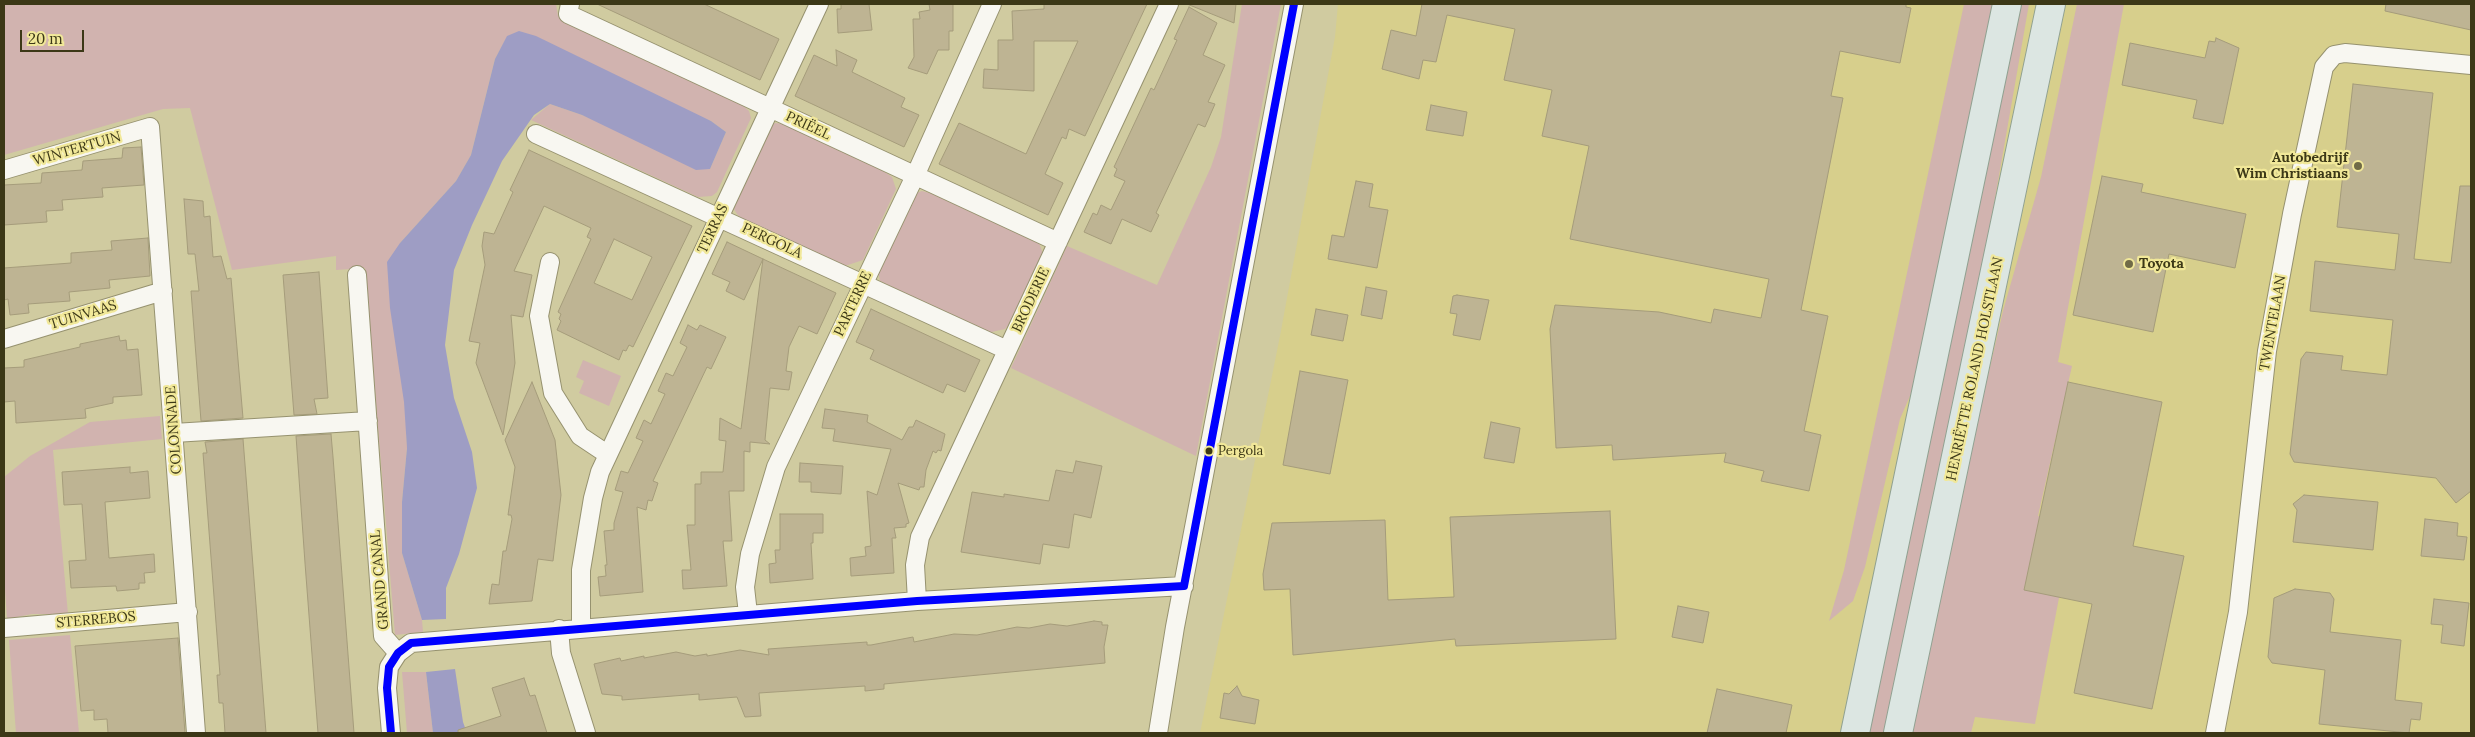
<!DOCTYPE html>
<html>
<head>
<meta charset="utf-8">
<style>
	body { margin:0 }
	#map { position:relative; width:2475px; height:737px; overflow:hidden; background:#d0cba0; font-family:Lora,serif }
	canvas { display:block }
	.frame { position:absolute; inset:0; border:5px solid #3c3817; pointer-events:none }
	.scale { position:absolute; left:20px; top:30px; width:64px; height:22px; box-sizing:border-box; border:2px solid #3c3817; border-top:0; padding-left:6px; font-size:15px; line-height:18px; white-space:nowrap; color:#3c3817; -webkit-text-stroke:4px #f1e899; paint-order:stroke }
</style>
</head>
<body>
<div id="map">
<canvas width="2475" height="737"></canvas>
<div class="frame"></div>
<div class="scale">20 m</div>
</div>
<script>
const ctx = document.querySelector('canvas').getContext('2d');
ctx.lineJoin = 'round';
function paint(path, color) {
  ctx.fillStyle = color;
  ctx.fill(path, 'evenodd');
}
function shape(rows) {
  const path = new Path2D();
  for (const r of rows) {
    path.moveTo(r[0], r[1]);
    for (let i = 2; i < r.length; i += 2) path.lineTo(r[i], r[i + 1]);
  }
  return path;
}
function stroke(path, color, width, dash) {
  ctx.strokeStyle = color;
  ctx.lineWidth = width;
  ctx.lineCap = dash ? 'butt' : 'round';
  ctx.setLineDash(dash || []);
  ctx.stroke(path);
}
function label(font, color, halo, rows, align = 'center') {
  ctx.font = font + ' Lora,serif';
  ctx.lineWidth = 4.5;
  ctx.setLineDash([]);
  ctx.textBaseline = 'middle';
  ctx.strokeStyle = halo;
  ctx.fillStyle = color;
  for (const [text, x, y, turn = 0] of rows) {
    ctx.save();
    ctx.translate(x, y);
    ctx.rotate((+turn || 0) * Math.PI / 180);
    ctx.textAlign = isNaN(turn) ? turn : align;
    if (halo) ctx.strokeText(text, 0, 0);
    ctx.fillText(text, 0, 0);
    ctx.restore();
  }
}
const built = shape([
	[1338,4,2471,4,2470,733,1200,733,1280,336,1335,37]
]);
const green = shape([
	[4,4,556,4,558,16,576,27,741,104,749,111,751,118,717,192,712,196,698,197,531,120,550,104,582,115,710,169,726,132,711,121,507,37,495,59,471,155,456,181,400,243,407,448,402,502,402,553,422,620,423,632,395,635,365,268,336,270,336,256,232,270,190,108,163,109,4,155],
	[1242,4,1281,4,1196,456,1011,368,1067,246,1157,285,1211,167,1221,137],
	[1964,4,1996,4,1922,368,1900,419,1865,567,1853,601,1829,621,1844,570],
	[2018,4,2029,4,1983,267,1887,733,1866,733],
	[2077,4,2124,4,2058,362,2072,366,2038,516,2073,524,2035,724,1975,717,1971,733,1910,733,1966,470,2003,311,2041,177],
	[775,123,784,124,882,170,892,177,896,189,863,260,845,266,741,218,737,214,734,209,736,201,770,127],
	[922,191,933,194,1038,240,1043,254,1011,322,1005,329,987,333,880,281,878,270,914,194],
	[583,360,621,376,609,406,579,393,584,381,576,377],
	[160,416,162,439,53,450,68,614,32,614,7,619,4,576,4,477,30,456,90,422],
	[70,635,79,733,16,733,9,640],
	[402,672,426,672,433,733,407,733]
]);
const water = shape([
	[519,31,536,36,711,121,726,132,710,169,696,170,582,115,550,104,534,115,502,161,472,225,454,270,445,345,454,398,472,452,477,488,459,554,446,588,446,619,422,620,402,553,402,502,407,448,404,402,390,308,387,262,400,243,456,181,471,155,495,59,507,36],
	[455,669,463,722,467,733,433,733,426,672]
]);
const building = shape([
	[597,4,704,4,779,39,760,80,597,4],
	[841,4,869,4,872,30,838,33,837,9,841,9,841,4],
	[929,4,953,4,953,31,949,31,949,50,938,50,927,74,908,68,914,57,913,19,920,19,919,12,930,10,929,4],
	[1044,4,1147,4,1085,136,1069,129,1066,139,1062,137,1045,174,1063,183,1048,215,939,164,959,123,1026,154,1078,41,1034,41,1034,91,983,88,984,69,998,70,998,40,1013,40,1012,11,1044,9,1044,4],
	[1187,4,1236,4,1234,23,1187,4],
	[1422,4,1906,4,1906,7,1911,8,1900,63,1840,51,1831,96,1843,98,1801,310,1828,316,1804,431,1821,435,1809,491,1761,481,1764,471,1724,462,1726,453,1613,460,1612,445,1556,448,1550,329,1555,305,1659,312,1711,323,1714,309,1761,318,1769,279,1570,239,1589,146,1542,136,1552,90,1504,80,1515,29,1447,15,1436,62,1423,60,1419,79,1382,69,1391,30,1416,36,1422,4],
	[2386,4,2471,4,2471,30,2385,11,2386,4],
	[1189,7,1217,23,1203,55,1225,65,1208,102,1215,104,1205,127,1198,124,1156,213,1159,215,1151,232,1122,219,1111,244,1084,232,1093,213,1097,215,1101,205,1111,210,1125,181,1114,176,1117,169,1114,167,1151,88,1154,90,1177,40,1174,39,1189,7],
	[2216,38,2239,48,2223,124,2193,118,2197,100,2122,85,2130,43,2205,58,2209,41,2215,42,2216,38],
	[836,50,857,60,852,72,905,98,901,107,919,115,904,147,795,96,814,55,837,66,836,50],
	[2353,84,2433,93,2414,259,2451,263,2460,186,2471,186,2471,491,2456,503,2436,478,2294,462,2290,454,2301,359,2306,352,2343,356,2341,370,2387,375,2393,320,2310,311,2315,261,2395,270,2399,234,2337,227,2353,84],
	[1431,105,1467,112,1463,136,1426,130,1431,105],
	[141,147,144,185,102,188,103,197,62,200,63,210,46,211,47,222,4,225,4,185,41,183,42,173,82,170,83,161,122,158,123,148,141,147],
	[529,150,692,226,633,347,629,345,626,351,623,350,619,360,557,330,561,321,559,319,561,314,558,312,591,239,587,237,591,228,544,206,514,271,532,275,523,317,511,315,515,363,503,435,476,363,480,343,469,341,485,265,482,246,484,232,494,234,513,192,510,190,529,150],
	[614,239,652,257,632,300,594,283,614,239],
	[2102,176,2143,184,2141,192,2246,214,2235,268,2169,254,2153,332,2073,315,2102,176],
	[1356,181,1373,184,1369,207,1388,210,1377,268,1328,259,1332,235,1344,237,1356,181],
	[184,199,203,201,204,217,210,216,213,257,221,256,227,279,231,278,243,418,201,421,191,291,199,291,195,254,188,254,184,199],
	[148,238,150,276,109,280,110,288,69,292,70,301,28,304,29,313,10,315,8,299,4,300,4,268,71,263,71,253,112,250,111,241,148,238],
	[727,242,763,259,744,300,726,291,730,282,712,274,727,242],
	[763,259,836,293,817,334,799,326,789,347,786,371,792,372,789,390,770,388,765,440,770,444,750,442,750,452,744,451,744,491,729,491,732,541,723,541,727,586,683,589,682,570,691,570,687,525,695,525,695,484,701,484,701,472,723,472,726,441,719,440,720,418,741,429,763,259],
	[319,272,328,398,314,399,317,414,294,415,283,275,319,272],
	[1366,287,1387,291,1382,319,1361,315,1366,287],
	[1457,295,1489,300,1480,340,1453,335,1457,314,1450,313,1453,296,1457,295],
	[871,309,980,360,965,392,947,384,943,393,870,359,874,350,856,342,871,309],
	[1316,309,1348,315,1343,341,1311,335,1316,309],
	[688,325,697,330,700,325,726,337,711,369,707,367,653,481,658,483,652,501,648,500,646,510,637,507,643,592,600,596,598,577,606,576,605,565,607,565,604,531,614,530,614,523,623,492,615,490,621,471,628,473,643,441,636,438,644,420,651,424,665,394,658,391,666,373,673,376,687,347,680,343,688,325],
	[119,336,120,341,126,340,127,350,138,349,142,395,113,397,113,403,85,409,86,418,16,423,15,401,4,402,4,368,24,367,24,360,80,347,80,344,119,336],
	[1300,371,1348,380,1330,474,1283,465,1300,371],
	[532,382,555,440,561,495,553,561,538,559,532,601,489,604,492,584,499,585,503,551,506,551,512,519,511,515,508,515,515,467,505,440,532,382],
	[2068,382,2162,402,2133,546,2184,556,2152,709,2074,693,2092,604,2024,590,2068,382],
	[825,409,868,415,867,422,902,440,909,427,913,427,916,420,945,434,941,451,938,450,936,453,933,451,926,470,924,487,920,487,919,490,898,483,909,523,906,524,906,527,894,528,896,538,892,538,894,573,851,576,850,558,866,556,865,547,871,546,867,491,877,495,891,449,833,441,835,429,822,428,825,409],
	[1491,422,1520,428,1514,463,1484,458,1491,422],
	[331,434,333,457,354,733,318,733,305,563,296,436,331,434],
	[243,439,246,477,266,733,225,733,223,703,219,703,217,675,220,675,203,453,207,453,205,442,243,439],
	[1076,461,1102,466,1091,518,1074,514,1069,548,1043,544,1040,564,961,552,972,492,1004,497,1004,494,1049,501,1056,470,1073,473,1076,461],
	[800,463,843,466,841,494,811,492,811,482,799,482,800,463],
	[130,467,130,473,148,471,150,498,105,502,109,558,154,554,155,572,144,573,145,583,139,583,139,589,117,591,116,586,71,588,69,561,86,560,82,504,64,505,62,472,130,467],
	[2304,495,2378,502,2373,550,2293,542,2297,510,2293,504,2304,495],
	[1610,511,1616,639,1456,646,1455,639,1293,655,1290,589,1264,590,1263,574,1272,523,1385,520,1388,600,1454,597,1450,517,1610,511],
	[780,514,823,514,823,533,813,533,813,543,811,543,813,579,770,583,769,564,776,563,775,550,780,550,780,514],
	[2425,519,2458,523,2457,536,2467,537,2464,560,2421,556,2425,519],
	[2295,589,2330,593,2334,599,2330,632,2401,640,2395,700,2422,703,2420,720,2411,719,2409,733,2319,724,2325,670,2272,663,2268,657,2274,598,2295,589],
	[2434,599,2469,603,2464,646,2441,643,2443,625,2431,624,2434,599],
	[1678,606,1709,612,1703,643,1672,637,1678,606],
	[1094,621,1102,622,1102,625,1108,625,1104,647,1105,663,884,684,884,689,865,691,865,686,759,693,761,716,745,717,737,697,699,700,699,694,622,700,622,696,602,694,594,664,620,658,621,661,644,656,644,658,676,652,695,656,707,654,707,656,740,650,769,655,768,649,867,642,867,645,871,645,913,637,914,642,954,634,977,635,1017,627,1029,628,1050,624,1067,626,1094,621],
	[178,638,185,733,108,733,107,719,94,720,94,710,81,711,75,646,178,638],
	[524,678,530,696,535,695,547,733,458,733,458,730,501,716,492,688,524,678],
	[1237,686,1242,696,1259,700,1255,724,1220,718,1224,693,1229,694,1237,686],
	[1717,689,1792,705,1786,733,1707,733,1717,689]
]);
const minor = shape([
	[570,4,568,14,1058,242],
	[536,134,1007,350],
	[4,170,150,127,196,733],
	[550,262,539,316,553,393,580,436,607,454],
	[357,275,383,636,398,653],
	[4,339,163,291],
	[174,433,368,421],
	[917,601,915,565,920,537,1169,4],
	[748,614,745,587,750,554,776,467,915,176,992,4],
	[4,628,188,612],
	[581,628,581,570,593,498,600,472,819,4],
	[559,629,561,653,586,733],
	[391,733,387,688,389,667,398,653,411,643,917,601,1184,586],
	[1158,733,1175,627,1294,4],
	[2215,733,2238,612,2267,351,2292,214,2324,67,2334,55,2345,53,2471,65]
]);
const primary = shape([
	[1855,733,2007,4],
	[1898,733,2051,4]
]);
const bus1 = shape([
	[1184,586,1294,4],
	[391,733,387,688,389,667,398,653,411,643,917,601,1184,586]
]);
const markers = [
	[2358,166,5,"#706b47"],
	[2129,264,5,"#706b47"],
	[1209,451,4.5,"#3c3817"]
];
const busNames = [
	["Pergola",1218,451]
];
const streetNames = [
	["PRIËEL",808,126,25],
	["WINTERTUIN",77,149,-16],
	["TERRAS",713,229,-65],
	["PERGOLA",772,241,25],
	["BRODERIE",1031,300,-65],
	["PARTERRE",853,304,-65],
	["TUINVAAS",83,315,-17],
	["TWENTELAAN",2273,323,-80],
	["HENRIËTTE ROLAND HOLSTLAAN",1975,369,-78],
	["COLONNADE",174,430,-94],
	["GRAND CANAL",380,580,-95],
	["STERREBOS",96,620,-5]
];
const poiNames = [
	["Autobedrijf",2348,158],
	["Wim Christiaans",2348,174],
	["Toyota",2139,264,"left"]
];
paint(built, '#d7cf8c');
paint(green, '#d1b3af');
paint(water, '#9e9dc4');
paint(building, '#beb493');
stroke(building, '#a59c7b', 1);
stroke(minor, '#96926f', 20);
stroke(primary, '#90a191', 30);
stroke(minor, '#f8f7f1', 18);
stroke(primary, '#dce6e2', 28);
stroke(bus1, '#00f', 8);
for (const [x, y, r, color] of markers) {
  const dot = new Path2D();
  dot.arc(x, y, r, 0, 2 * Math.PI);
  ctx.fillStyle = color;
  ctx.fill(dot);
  stroke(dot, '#f1e899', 2);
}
label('13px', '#3c3817', '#f1e899', busNames, 'left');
label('14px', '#3c3817', '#f1e899', streetNames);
label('bold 14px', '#3c3817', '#f1e899', poiNames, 'right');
</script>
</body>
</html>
